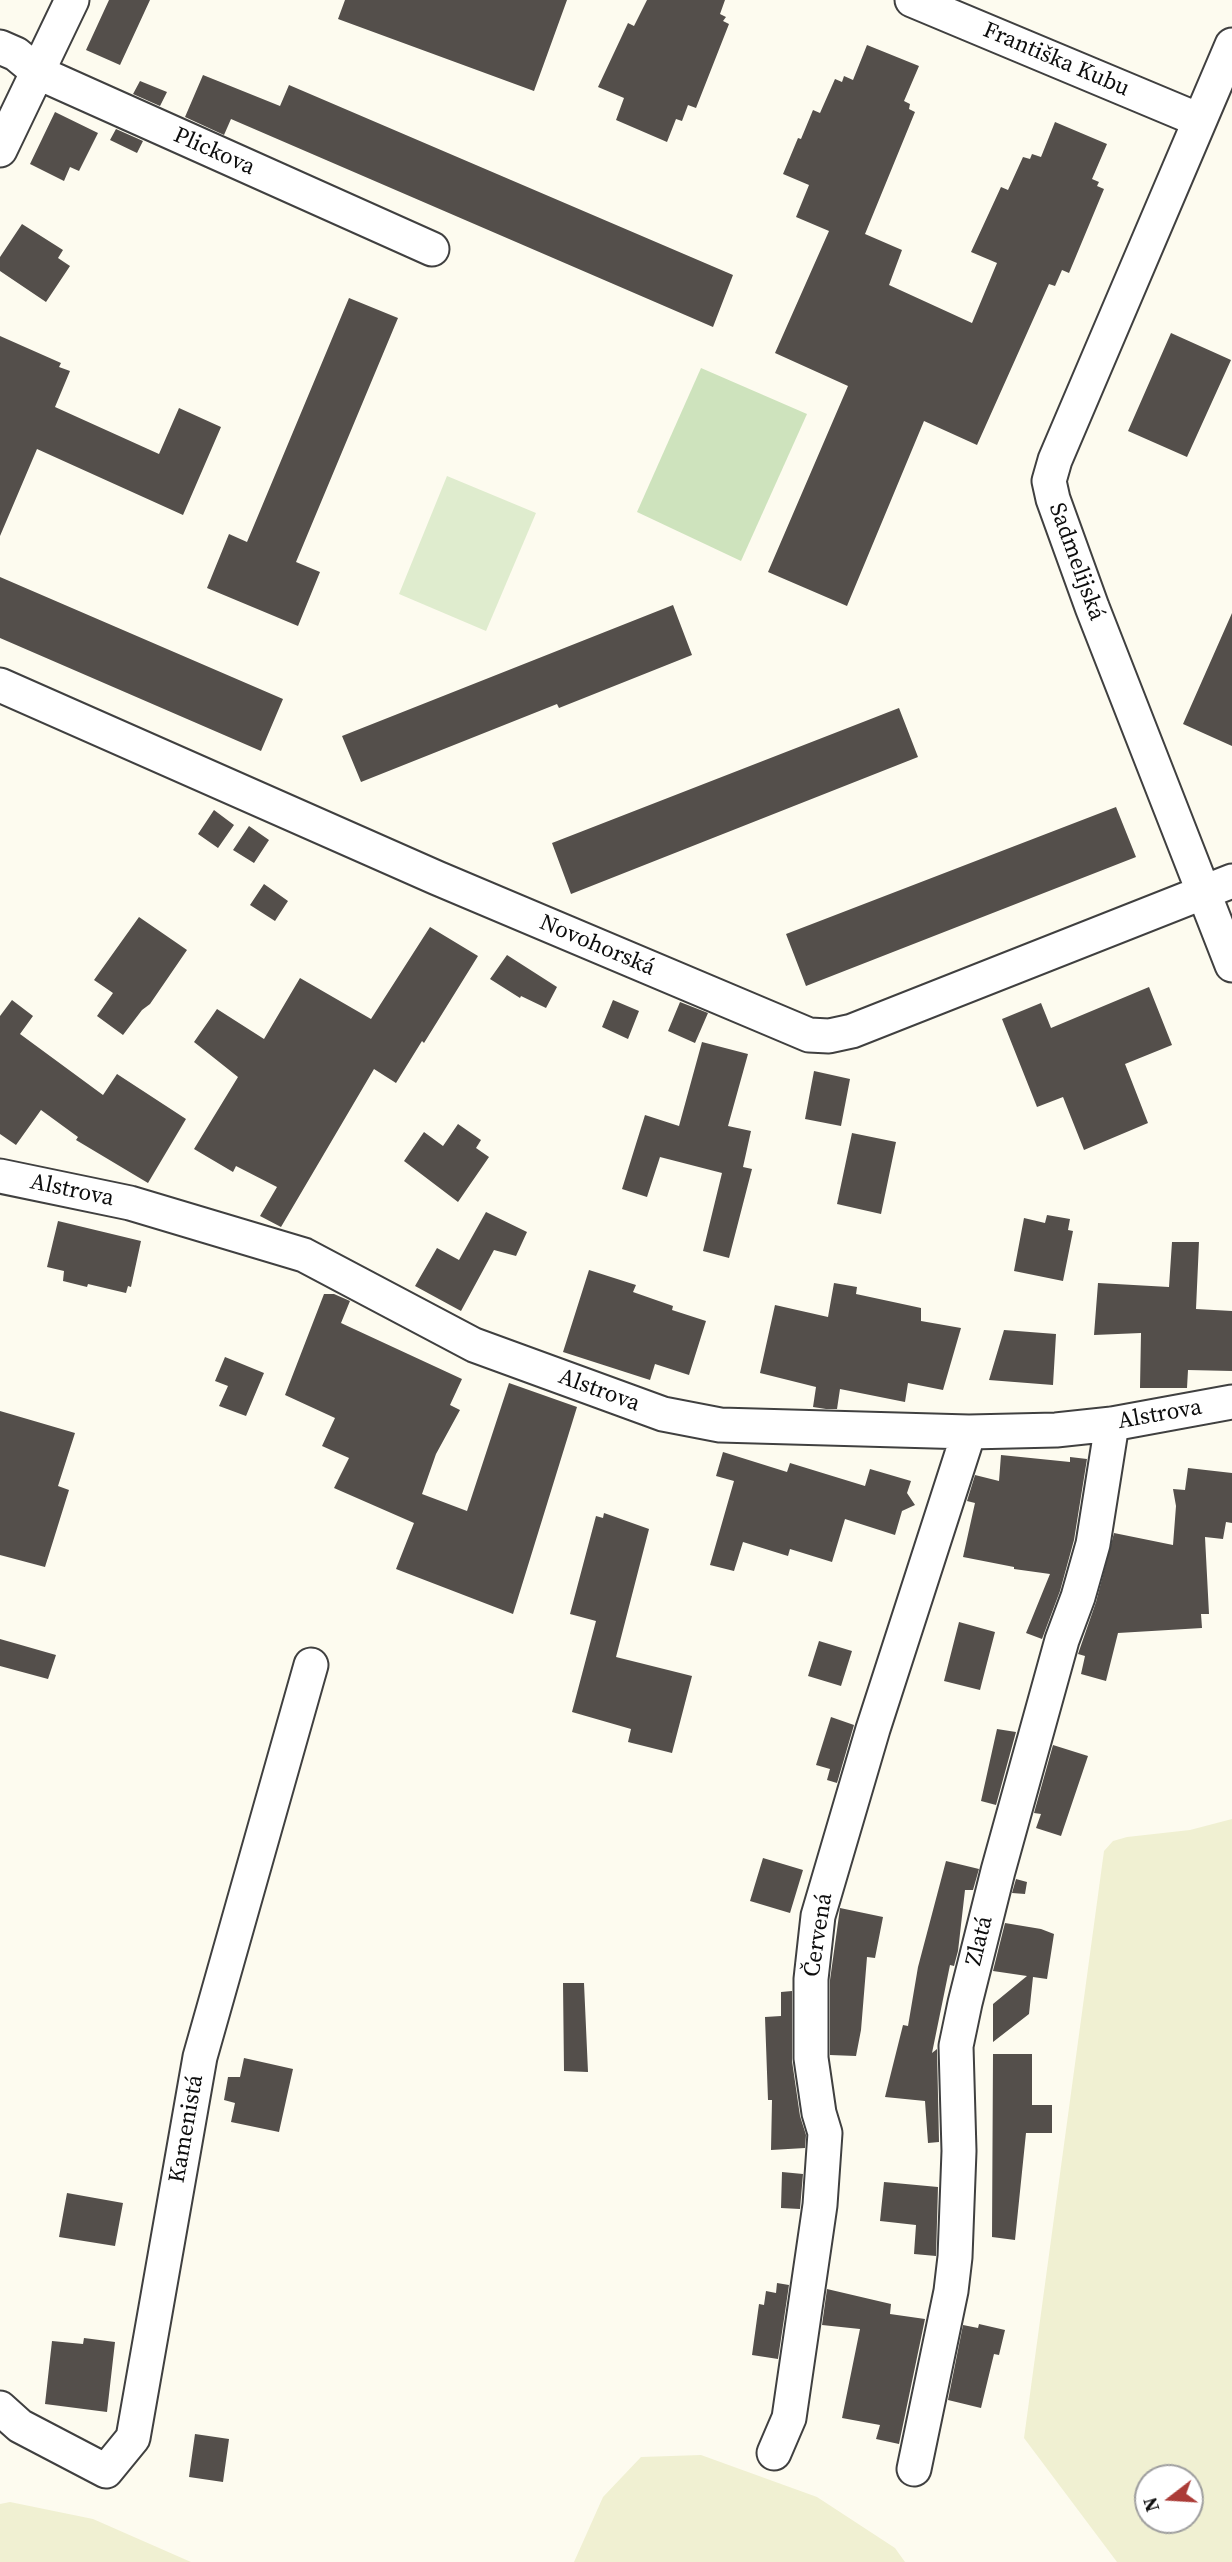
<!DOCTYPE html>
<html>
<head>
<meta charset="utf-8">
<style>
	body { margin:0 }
	#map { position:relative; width:1232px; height:2562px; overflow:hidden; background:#fdfbef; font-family:"Source Serif 4",serif }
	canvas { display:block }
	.north { position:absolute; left:1134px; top:2464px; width:70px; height:70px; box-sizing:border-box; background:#fff; border:2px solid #9e9e9e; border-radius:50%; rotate:253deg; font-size:19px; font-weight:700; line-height:28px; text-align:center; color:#0d0d0d }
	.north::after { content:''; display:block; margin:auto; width:24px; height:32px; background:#ab3b37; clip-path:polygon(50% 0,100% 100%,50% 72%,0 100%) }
</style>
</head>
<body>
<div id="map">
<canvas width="1232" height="2562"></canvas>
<div class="north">N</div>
</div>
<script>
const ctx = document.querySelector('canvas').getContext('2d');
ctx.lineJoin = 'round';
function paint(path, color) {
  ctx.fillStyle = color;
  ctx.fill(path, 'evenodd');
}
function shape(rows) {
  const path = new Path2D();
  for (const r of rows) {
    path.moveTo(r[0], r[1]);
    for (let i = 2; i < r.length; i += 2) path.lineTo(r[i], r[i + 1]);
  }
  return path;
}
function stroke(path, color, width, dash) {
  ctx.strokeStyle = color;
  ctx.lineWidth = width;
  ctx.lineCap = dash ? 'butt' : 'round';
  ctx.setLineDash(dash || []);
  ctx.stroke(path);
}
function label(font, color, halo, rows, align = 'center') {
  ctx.font = font + ' "Source Serif 4",serif';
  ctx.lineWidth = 7;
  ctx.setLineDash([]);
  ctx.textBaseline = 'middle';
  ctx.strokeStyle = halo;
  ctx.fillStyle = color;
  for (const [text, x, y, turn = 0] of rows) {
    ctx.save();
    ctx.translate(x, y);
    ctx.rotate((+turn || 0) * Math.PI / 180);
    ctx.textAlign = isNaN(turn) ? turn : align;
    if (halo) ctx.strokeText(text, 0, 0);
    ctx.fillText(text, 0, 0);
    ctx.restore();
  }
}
const farmland = shape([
	[1232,1819,1232,2562,1117,2562,1024,2438,1104,1851,1113,1841,1127,1837,1190,1830],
	[1190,2478,1190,2520,1148,2520,1148,2478],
	[701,2455,817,2497,895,2548,905,2562,574,2562,603,2497,641,2457],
	[10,2502,93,2519,191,2562,0,2562,0,2504]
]);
const green = shape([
	[701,368,807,414,741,561,637,512]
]);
const pitch = shape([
	[447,476,536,513,486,631,399,594]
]);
const building = shape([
	[109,0,150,0,120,65,86,50],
	[345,0,567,0,534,91,338,19],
	[647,0,725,0,720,14,726,17,723,21,729,24,696,108,688,105,682,121,676,119,667,142,616,120,624,98,598,87,628,23,634,26],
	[867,45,919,66,904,101,910,104,909,109,915,112,865,234,902,250,889,285,972,323,997,263,971,252,1001,187,1008,190,1023,157,1030,159,1032,154,1041,157,1055,122,1107,144,1092,179,1099,182,1097,186,1104,189,1069,273,1062,270,1055,286,1049,284,977,445,924,421,847,606,768,572,848,386,775,353,829,231,796,217,809,185,783,174,798,138,801,139,813,110,820,113,835,79,842,82,844,76,853,80],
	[203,75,280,106,289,85,733,275,713,327,231,119,224,135,185,117],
	[140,81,167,92,160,106,133,94],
	[55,112,98,133,79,171,70,167,64,181,30,164],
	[116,129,143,141,137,153,110,140],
	[22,224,63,250,58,258,70,266,46,302,0,271,0,257],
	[349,298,398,318,296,562,320,572,298,626,207,588,229,534,247,542],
	[1171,333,1231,360,1187,457,1128,431],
	[0,336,61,363,59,367,70,371,55,407,159,454,179,408,221,427,183,515,37,449,0,536],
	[0,577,283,699,261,751,0,638],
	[673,605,692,655,559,708,557,704,361,782,342,736],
	[1232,613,1232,746,1183,724],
	[899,708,918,757,571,894,552,843],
	[1116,807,1136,857,806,986,786,934],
	[214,810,234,825,218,848,198,834],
	[249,826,269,840,254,863,233,850],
	[264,884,288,901,275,921,250,905],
	[139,917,187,950,150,1004,142,1010,123,1035,97,1016,113,993,94,980],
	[430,927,478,956,424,1043,422,1041,396,1083,374,1069,281,1227,260,1216,277,1187,236,1166,233,1172,194,1149,238,1077,194,1042,217,1009,264,1039,300,978,371,1019],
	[507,955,557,987,546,1008,521,996,520,998,490,979],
	[1149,987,1172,1045,1125,1064,1148,1123,1084,1150,1063,1097,1037,1107,1002,1019,1041,1003,1051,1028],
	[12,1000,33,1016,20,1034,103,1095,117,1074,186,1119,148,1183,76,1140,78,1137,41,1110,16,1145,0,1134,0,1016],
	[613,1000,639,1011,628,1039,602,1027],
	[680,1002,708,1013,695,1043,668,1031],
	[702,1042,748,1054,728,1126,751,1131,743,1167,752,1169,729,1258,703,1251,722,1173,660,1157,647,1197,622,1189,645,1115,679,1126],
	[814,1071,850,1079,841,1126,805,1119],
	[458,1124,481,1140,476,1148,489,1157,458,1202,404,1161,424,1132,443,1146],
	[852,1133,896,1142,881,1214,837,1204],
	[486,1212,527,1232,516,1256,494,1250,461,1311,415,1286,437,1248,459,1260],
	[1047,1215,1070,1219,1068,1230,1073,1231,1063,1281,1014,1271,1024,1218,1045,1223],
	[58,1221,141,1241,131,1287,128,1286,126,1293,88,1284,87,1287,63,1281,64,1271,47,1267],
	[1172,1242,1199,1242,1196,1309,1232,1311,1232,1371,1188,1370,1187,1388,1140,1388,1141,1333,1094,1335,1098,1283,1169,1287],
	[589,1270,636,1285,633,1292,673,1306,672,1310,706,1321,689,1375,655,1364,650,1380,563,1352],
	[834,1283,857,1287,856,1294,921,1308,921,1321,961,1328,943,1390,908,1383,905,1402,840,1389,837,1409,826,1409,813,1407,816,1387,760,1373,775,1305,828,1317],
	[324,1294,334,1294,350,1301,341,1323,462,1379,450,1405,460,1410,436,1454,422,1494,467,1511,509,1383,577,1407,513,1614,396,1569,414,1523,334,1488,349,1458,322,1446,335,1418,285,1395],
	[1004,1330,1056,1334,1053,1385,989,1380],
	[225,1357,264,1373,246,1416,219,1406,228,1386,215,1381],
	[0,1411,75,1433,58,1486,69,1490,45,1567,0,1555],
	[723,1452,787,1472,790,1463,865,1486,870,1469,911,1481,907,1493,915,1505,902,1511,895,1535,845,1519,832,1562,790,1549,788,1556,743,1542,734,1571,710,1565,734,1481,716,1476],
	[1001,1455,1070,1462,1070,1457,1087,1459,1074,1540,1060,1591,1042,1639,1026,1633,1050,1574,1014,1569,1014,1567,963,1557,975,1503,967,1501,975,1475,999,1481],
	[1188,1468,1232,1473,1232,1523,1226,1522,1223,1539,1205,1537,1209,1614,1201,1614,1202,1628,1118,1633,1106,1681,1081,1674,1085,1656,1078,1654,1096,1602,1114,1533,1173,1545,1176,1506,1173,1489,1185,1490],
	[604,1513,649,1529,616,1657,692,1676,672,1753,628,1742,631,1729,572,1712,596,1621,570,1614,596,1516,603,1518],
	[959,1622,995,1632,980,1690,944,1681],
	[0,1639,56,1655,48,1679,0,1666],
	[819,1641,852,1651,841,1686,808,1676],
	[831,1717,854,1725,837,1783,827,1780,830,1769,816,1765],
	[997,1729,1016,1732,996,1805,981,1801],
	[1053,1745,1088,1756,1061,1836,1036,1828,1041,1814,1034,1813],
	[763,1858,803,1870,790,1913,750,1901],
	[946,1861,979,1869,973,1890,965,1890,958,1951,954,1966,950,1965,932,2053,937,2049,939,2142,928,2143,925,2101,885,2097,903,2025,908,2026,918,1967],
	[1016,1879,1027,1882,1025,1894,1012,1893],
	[840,1908,883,1917,875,1958,867,1957,861,2030,856,2056,830,2055,830,1980],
	[1005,1923,1041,1929,1054,1934,1047,1979,1033,1977,1029,2014,993,2042,993,2004,1027,1976,993,1971],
	[563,1983,584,1983,588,2072,564,2071],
	[792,1991,792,2061,800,2116,806,2135,805,2148,771,2150,772,2100,768,2100,765,2017,781,2016,781,1992],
	[993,2054,1032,2054,1032,2105,1052,2105,1052,2133,1026,2133,1015,2240,992,2237],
	[244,2058,293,2069,279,2132,231,2122,235,2103,224,2100,228,2077,240,2077],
	[782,2172,803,2174,800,2209,781,2208],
	[884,2182,938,2187,936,2256,914,2254,916,2225,880,2221],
	[67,2193,123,2203,115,2246,59,2237],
	[777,2283,789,2285,778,2359,752,2355,759,2304,764,2305,766,2291,776,2293],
	[827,2289,891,2304,890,2314,925,2319,899,2444,876,2439,880,2425,842,2418,860,2329,822,2325],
	[979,2324,1005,2330,999,2355,994,2354,981,2408,948,2400,963,2325,978,2328],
	[84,2338,115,2342,107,2412,45,2404,52,2341,83,2344],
	[195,2434,229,2439,223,2482,189,2477]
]);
const minor = shape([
	[912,0,1199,120],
	[1232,45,1055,460,1049,481,1053,499,1092,607,1232,965],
	[0,47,16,54,39,73,432,249],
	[0,150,72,0],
	[0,685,437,878,809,1035,829,1036,852,1031,1232,881],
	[0,1176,130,1203,304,1255,474,1345,663,1414,720,1425,969,1432,1056,1430,1112,1424,1232,1402],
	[0,2408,20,2426,106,2471,133,2438,200,2057,311,1665],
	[774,2453,789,2418,820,2205,825,2133,819,2113,811,2058,811,1979,818,1916,873,1729,969,1432],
	[914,2469,951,2291,955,2257,959,2151,956,2046,965,2003,998,1871,1062,1640,1078,1597,1093,1544,1112,1424]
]);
const streetNames = [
	["Františka Kubu",1056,60,23],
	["Plickova",214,152,24],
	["Sadmelijská",1076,562,70],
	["Novohorská",597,946,23],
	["Alstrova",72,1191,12],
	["Alstrova",599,1391,20],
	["Alstrova",1160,1415,-10],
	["Červená",819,1935,-81],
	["Zlatá",980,1941,-76],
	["Kamenistá",187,2129,-80]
];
paint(farmland, '#f0f0d2');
paint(green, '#cee3bd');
paint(pitch, '#dfecce');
paint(building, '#544f4b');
stroke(minor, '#404040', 37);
stroke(minor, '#fff', 33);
label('23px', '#0d0d0d', '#fff', streetNames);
</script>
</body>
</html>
